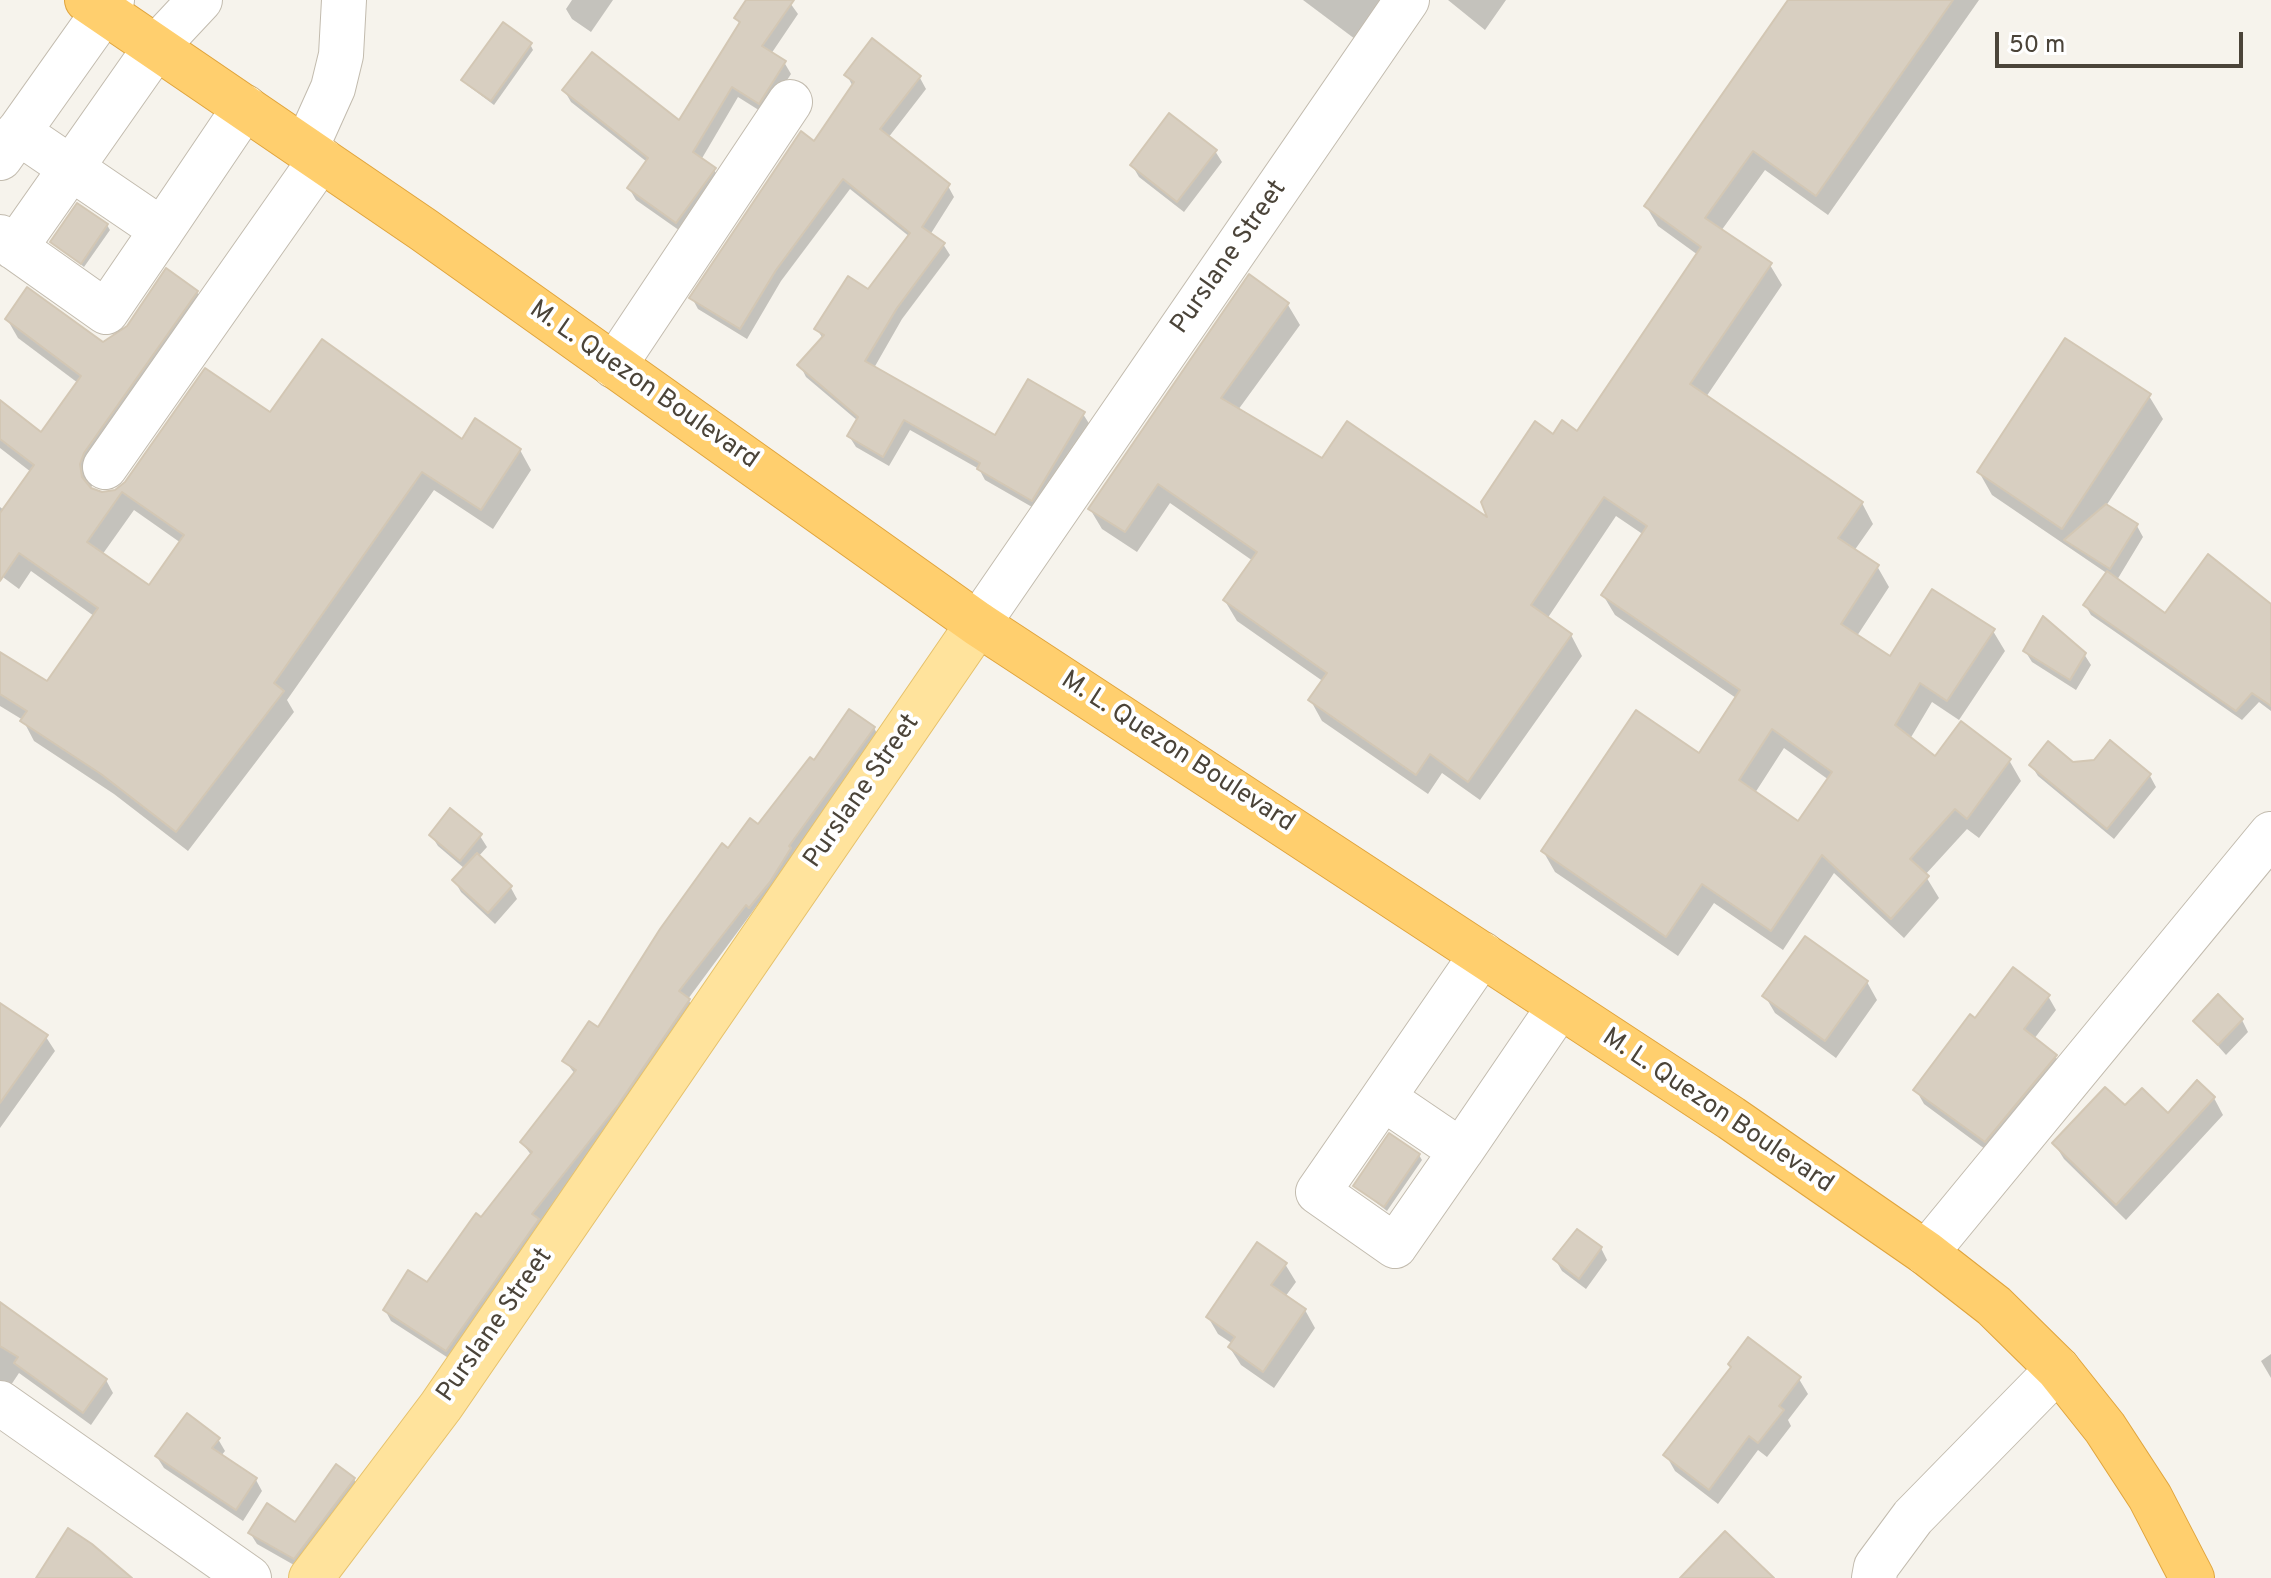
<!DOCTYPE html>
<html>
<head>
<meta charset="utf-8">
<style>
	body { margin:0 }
	#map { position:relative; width:2271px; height:1578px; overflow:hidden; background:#f6f3ec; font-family:Overpass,sans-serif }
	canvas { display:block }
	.scale { position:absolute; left:1995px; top:32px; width:248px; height:36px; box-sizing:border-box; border:4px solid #4b4439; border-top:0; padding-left:10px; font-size:24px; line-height:28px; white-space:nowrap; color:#4b4439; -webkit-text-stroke:6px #fff; paint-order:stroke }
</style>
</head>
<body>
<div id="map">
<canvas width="2271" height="1578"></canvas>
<div class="scale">50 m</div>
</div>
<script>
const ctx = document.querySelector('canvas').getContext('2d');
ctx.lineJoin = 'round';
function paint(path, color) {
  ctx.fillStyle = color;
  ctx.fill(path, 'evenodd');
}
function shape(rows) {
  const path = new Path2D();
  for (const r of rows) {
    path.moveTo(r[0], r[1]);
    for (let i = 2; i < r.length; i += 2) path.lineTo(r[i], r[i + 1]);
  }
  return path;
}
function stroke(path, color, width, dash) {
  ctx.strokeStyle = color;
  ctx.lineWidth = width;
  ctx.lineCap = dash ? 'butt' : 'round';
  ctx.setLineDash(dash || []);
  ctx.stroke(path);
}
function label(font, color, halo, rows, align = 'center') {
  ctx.font = font + ' Overpass,sans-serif';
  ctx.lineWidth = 8;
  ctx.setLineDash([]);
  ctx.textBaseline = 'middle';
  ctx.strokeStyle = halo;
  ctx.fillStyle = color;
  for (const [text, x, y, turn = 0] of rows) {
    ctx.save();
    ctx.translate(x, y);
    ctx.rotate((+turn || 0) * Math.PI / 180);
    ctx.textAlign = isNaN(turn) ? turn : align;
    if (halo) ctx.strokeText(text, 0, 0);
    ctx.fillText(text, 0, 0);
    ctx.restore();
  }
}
const shadow = shape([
	[572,0,613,0,591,32,572,19,566,9],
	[748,0,788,0,798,14,771,54,784,62,791,74,765,114,738,97,701,160,714,170,721,181,683,233,636,200,629,188,647,162,571,102,564,90,679,123,740,25,736,18],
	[1303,0,1396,0,1363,45],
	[1448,0,1506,0,1485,30],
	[1790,0,1979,0,1828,215,1765,170,1721,231,1770,265,1782,285,1706,397,1862,503,1873,524,1854,551,1877,566,1889,587,1857,636,1891,659,1993,631,2005,651,1959,720,1932,702,1910,739,1936,759,2009,760,2021,781,1979,838,1967,829,1925,875,1939,898,1904,938,1834,873,1783,950,1714,903,1678,956,1555,872,1543,851,1699,756,1736,698,1615,615,1603,595,1644,535,1616,516,1547,619,1571,635,1582,656,1480,800,1442,773,1428,794,1322,721,1311,701,1324,682,1237,621,1225,601,1253,561,1170,503,1137,552,1102,529,1090,509,1250,277,1288,305,1300,325,1238,410,1322,461,1491,522,1553,436,1578,434,1698,255,1658,226,1646,206],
	[1784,748,1829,780,1799,824,1755,793],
	[530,44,533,50,494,105,467,85,464,80],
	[847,75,920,78,926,89,888,138,948,186,954,197,930,235,943,244,950,255,902,319,874,368,996,437,1083,414,1090,425,1039,511,985,480,979,469,910,430,889,466,856,447,849,436,858,421,806,377,800,365,823,339,817,329,869,292,910,237,850,189,781,281,747,339,698,309,692,298,814,144,853,87],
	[1215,151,1222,162,1184,212,1139,177,1132,165],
	[107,225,110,230,84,267,52,242],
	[197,292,208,312,95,474,91,489,102,494,116,492,271,415,520,450,531,470,493,529,434,490,287,700,294,712,188,851,114,794,34,741,23,720,0,706,0,655,48,684,94,616,31,571,19,589,0,575,0,507,4,510,31,472,0,448,0,402,42,435,78,383,18,338,7,319,103,344],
	[134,510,181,543,150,587,102,555],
	[2149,396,2163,419,2106,506,2137,526,2143,537,2117,580,2165,616,2271,608,2271,711,2259,702,2242,720,2091,615,2085,605,2108,574,1992,495,1979,472],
	[2025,651,2084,654,2091,665,2076,690,2032,662],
	[874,728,880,739,688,999,695,1011,623,1116,539,1224,544,1231,453,1361,391,1321,385,1310,427,1285,532,1156,522,1143,575,1074,565,1061,599,1030,728,851,759,826,814,763],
	[2111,743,2150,776,2156,787,2114,839,2038,776,2031,765,2095,762],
	[431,835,480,836,487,847,478,857,511,888,517,899,495,924,461,892,454,880,465,869,438,846],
	[1867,982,1877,1000,1836,1058,1775,1013,1765,996],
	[2048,996,2056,1010,2034,1039,2055,1056,2064,1070,1993,1155,1924,1104,1916,1090,1975,1021],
	[0,1005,46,1037,55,1051,0,1128],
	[2242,1020,2248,1032,2226,1055,2196,1021],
	[2197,1083,2214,1098,2223,1115,2126,1220,2064,1159,2054,1143,2125,1108,2168,1116],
	[1419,1155,1422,1160,1387,1211,1355,1186],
	[1601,1248,1607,1260,1586,1289,1562,1271,1555,1259],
	[1285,1264,1296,1282,1285,1297,1305,1310,1315,1328,1274,1388,1241,1365,1230,1348,1233,1344,1218,1334,1208,1317],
	[0,1305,106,1380,113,1393,91,1425,19,1373,7,1391,0,1393],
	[2271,1354,2271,1378,2261,1361],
	[1799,1379,1808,1394,1788,1420,1791,1426,1767,1457,1758,1450,1718,1504,1675,1471,1666,1455],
	[218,1439,225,1451,221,1456,256,1480,262,1491,243,1521,164,1468,157,1457],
	[354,1479,360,1491,301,1569,257,1544,250,1533,296,1525]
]);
const building = shape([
	[746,0,794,0,762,46,786,61,759,104,732,87,693,152,716,168,676,223,627,188,648,158,562,90,592,52,679,120,740,22,734,18,746,0],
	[1788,0,1953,0,1816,196,1753,151,1705,218,1772,263,1690,384,1863,502,1838,538,1879,565,1841,624,1890,656,1932,589,1995,629,1947,701,1920,683,1895,725,1935,756,1961,721,2011,759,1967,819,1955,809,1910,859,1929,876,1891,919,1822,855,1771,931,1702,884,1666,937,1541,851,1636,710,1699,753,1740,690,1601,595,1647,526,1604,497,1531,605,1572,634,1468,782,1430,754,1416,775,1308,700,1327,673,1223,600,1257,552,1158,484,1125,532,1088,509,1249,274,1289,303,1221,398,1322,458,1347,421,1487,517,1481,502,1535,421,1553,434,1562,420,1577,431,1701,247,1644,206,1788,0],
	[1772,729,1832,772,1798,821,1739,780,1772,729],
	[503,22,532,43,491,101,461,80,503,22],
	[872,38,921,76,880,129,950,184,922,227,945,243,897,308,865,361,995,435,1028,379,1085,412,1032,501,977,469,980,463,904,420,883,457,847,436,858,417,797,365,824,335,814,329,848,276,868,289,910,233,843,179,776,270,740,329,689,298,801,131,814,141,854,82,844,75,872,38],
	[1169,113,1217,150,1177,202,1130,165,1169,113],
	[77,203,108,224,81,264,50,242,77,203],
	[166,268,198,291,84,453,80,464,82,477,91,488,102,492,115,490,125,482,205,368,270,412,322,339,462,439,475,418,521,449,481,510,422,472,274,683,284,691,176,832,101,774,20,721,27,711,0,694,0,652,47,681,98,608,19,553,0,581,0,513,34,465,0,439,0,400,41,432,81,376,5,319,27,287,103,342,127,326,166,268],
	[122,492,184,535,149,585,87,542,122,492],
	[2065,338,2151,394,2062,529,1977,472,2065,338],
	[2106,504,2138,524,2110,569,2064,540,2106,504],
	[2208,554,2271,604,2271,706,2252,693,2236,711,2083,605,2107,571,2165,613,2208,554],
	[2043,616,2086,653,2070,680,2023,651,2043,616],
	[849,709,875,727,789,846,791,848,770,882,749,908,746,905,679,991,690,999,618,1105,532,1214,539,1219,446,1351,383,1310,408,1270,427,1282,476,1213,481,1217,532,1152,520,1142,576,1070,562,1061,589,1021,598,1027,660,929,722,843,728,848,750,818,758,824,810,757,814,760,849,709],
	[2110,740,2151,774,2107,829,2029,765,2048,741,2073,762,2094,760,2110,740],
	[450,808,482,834,460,861,429,835,450,808],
	[477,853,512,886,488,913,452,880,477,853],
	[1805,936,1868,981,1825,1041,1762,996,1805,936],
	[2013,967,2050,995,2024,1029,2057,1055,1985,1142,1913,1090,1970,1014,1975,1018,2013,967],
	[2218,994,2243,1019,2218,1045,2193,1021,2218,994],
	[0,1003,48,1035,0,1103,0,1003],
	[2197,1080,2215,1097,2116,1205,2052,1143,2105,1087,2125,1105,2142,1088,2168,1113,2197,1080],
	[1389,1133,1420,1154,1384,1207,1353,1186,1389,1133],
	[1577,1229,1602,1247,1579,1279,1553,1259,1577,1229],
	[1257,1242,1287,1263,1271,1285,1306,1309,1263,1372,1228,1347,1235,1337,1206,1317,1257,1242],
	[0,1302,107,1379,83,1413,14,1363,18,1357,0,1346,0,1302],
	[1748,1337,1801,1377,1779,1406,1784,1410,1758,1443,1749,1436,1709,1490,1663,1455,1731,1367,1728,1364,1748,1337],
	[187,1413,220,1438,212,1448,257,1478,236,1510,155,1456,187,1413],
	[336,1464,355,1478,294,1559,248,1533,267,1503,295,1522,336,1464],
	[68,1528,92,1544,132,1578,36,1578,68,1528],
	[1725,1531,1774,1578,1680,1578,1725,1531]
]);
const minor = shape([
	[18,132,162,230,245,107],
	[306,148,333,88,341,55,344,0],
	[0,158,112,0],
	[0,237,106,312,162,230],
	[15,248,156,47,200,0],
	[614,366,790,102],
	[105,467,321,159],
	[978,624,1407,0],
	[1482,954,1383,1098,1461,1151,1559,1007],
	[1383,1098,1318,1192,1395,1246,1461,1151],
	[1926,1253,2271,834],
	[0,1403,249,1578],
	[1874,1578,1876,1567,1913,1517,2058,1369]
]);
const major = shape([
	[311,1578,441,1406,978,624]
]);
const highway = shape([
	[87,0,424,230,978,624,1731,1118,1926,1253,1994,1306,2058,1369,2105,1428,2150,1497,2192,1578]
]);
const streetNames = [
	["Purslane Street",1230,258,-55],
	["M. L. Quezon Boulevard",643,386,35],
	["M. L. Quezon Boulevard",1177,753,33],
	["Purslane Street",863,792,-55],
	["M. L. Quezon Boulevard",1717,1112,34],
	["Purslane Street",496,1326,-55]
];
paint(shadow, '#0003');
paint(building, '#d8cfc1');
stroke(building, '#d3c7b4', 2);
stroke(minor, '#c2bbae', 46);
stroke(major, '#e6c16a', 46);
stroke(highway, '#e0a43c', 46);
stroke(minor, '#fff', 44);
stroke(major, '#ffe39c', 44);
stroke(highway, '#ffcf6e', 44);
label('26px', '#4b4439', '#fff', streetNames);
</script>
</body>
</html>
